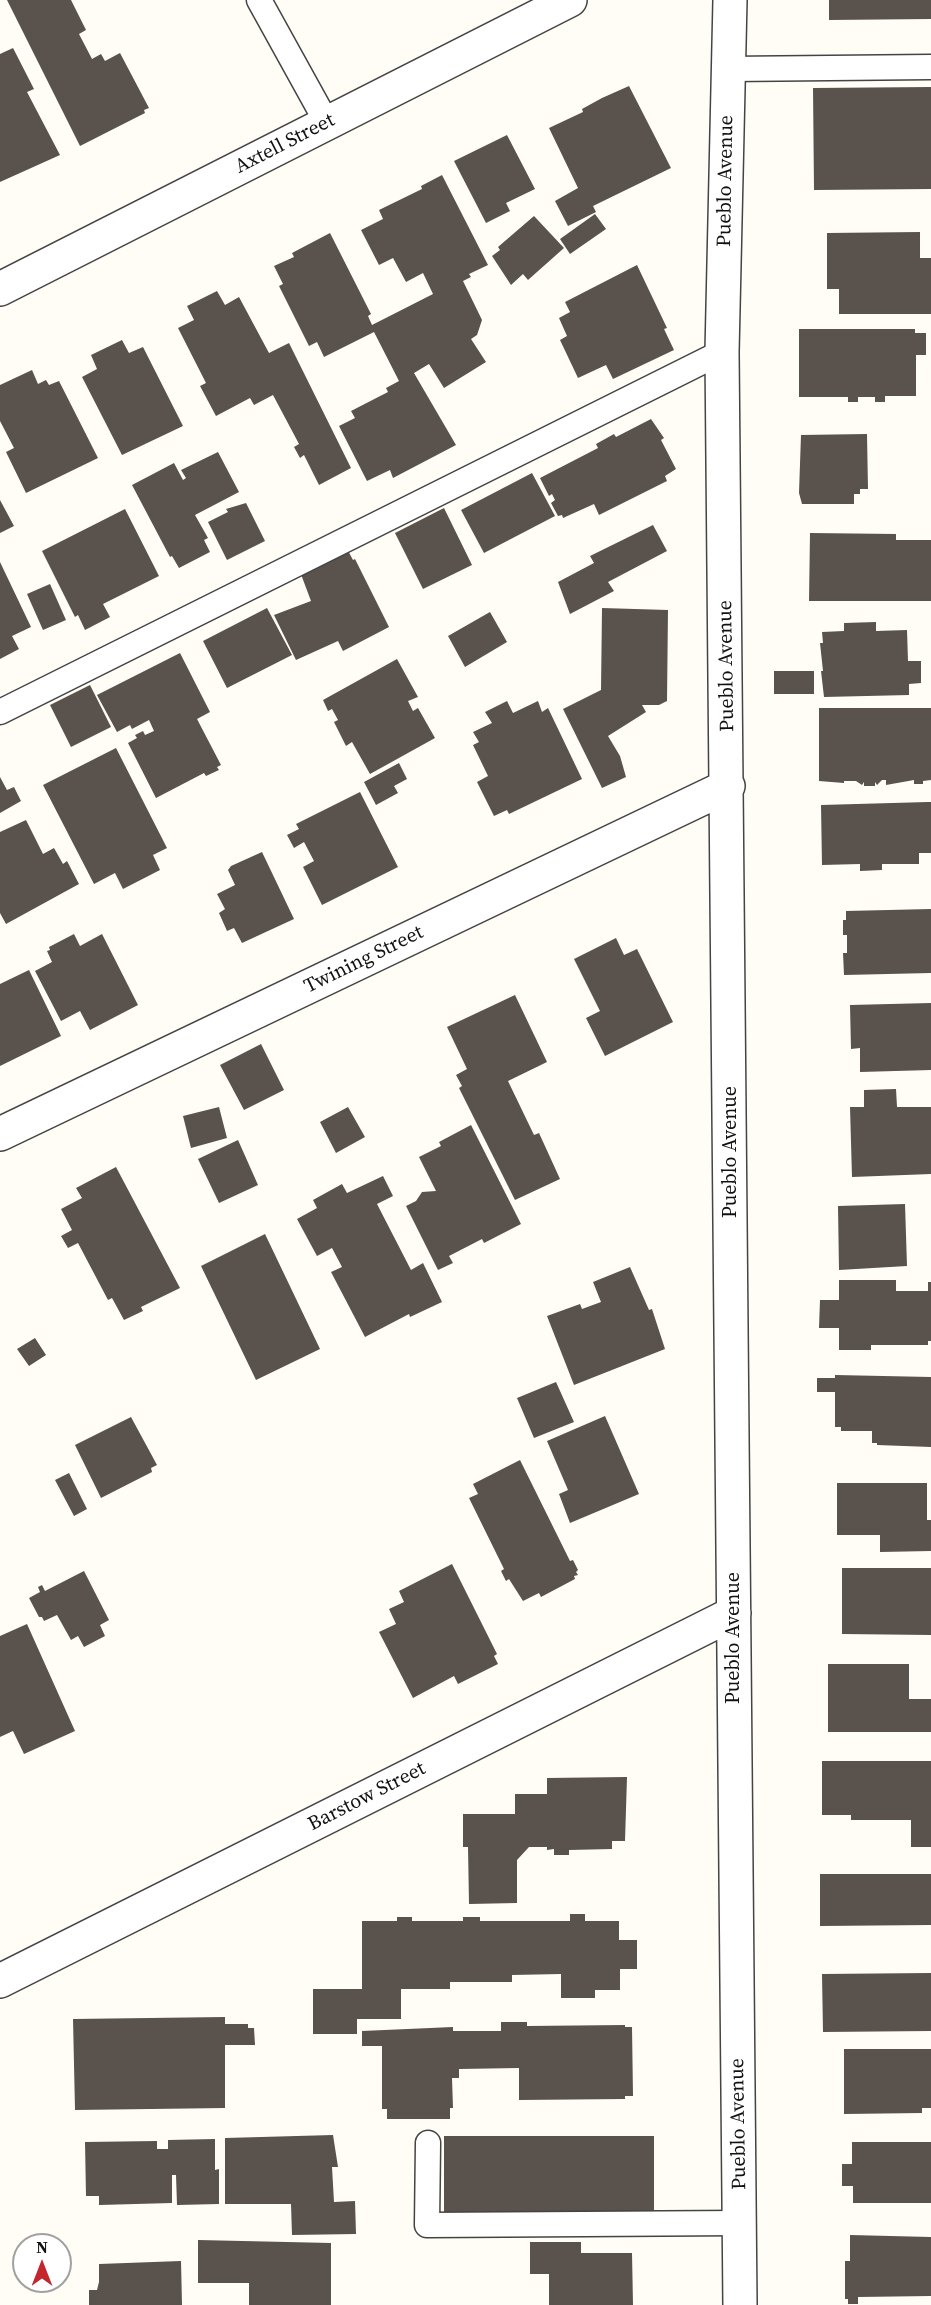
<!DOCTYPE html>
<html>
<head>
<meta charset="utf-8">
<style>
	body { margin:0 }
	#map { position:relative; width:931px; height:2305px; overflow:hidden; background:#fffdf5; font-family:"Source Serif 4",serif }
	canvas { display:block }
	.north { position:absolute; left:12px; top:2233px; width:60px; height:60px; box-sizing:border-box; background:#fff; border:2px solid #a0a0a0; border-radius:50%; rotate:0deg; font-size:16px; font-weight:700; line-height:24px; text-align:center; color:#111 }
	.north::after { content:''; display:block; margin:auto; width:21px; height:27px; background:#c4262e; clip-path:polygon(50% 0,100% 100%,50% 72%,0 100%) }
</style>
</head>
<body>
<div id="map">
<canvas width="931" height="2305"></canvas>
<div class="north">N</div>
</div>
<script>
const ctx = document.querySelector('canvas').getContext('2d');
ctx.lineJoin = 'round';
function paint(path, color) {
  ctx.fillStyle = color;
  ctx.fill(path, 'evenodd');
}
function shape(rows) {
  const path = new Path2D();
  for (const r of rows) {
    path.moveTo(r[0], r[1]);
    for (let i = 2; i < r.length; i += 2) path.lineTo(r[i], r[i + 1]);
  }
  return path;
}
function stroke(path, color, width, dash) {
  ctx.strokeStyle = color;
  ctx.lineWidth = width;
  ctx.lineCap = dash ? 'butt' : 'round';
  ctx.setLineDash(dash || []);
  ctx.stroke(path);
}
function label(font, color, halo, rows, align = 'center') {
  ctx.font = font + ' "Source Serif 4",serif';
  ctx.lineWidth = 6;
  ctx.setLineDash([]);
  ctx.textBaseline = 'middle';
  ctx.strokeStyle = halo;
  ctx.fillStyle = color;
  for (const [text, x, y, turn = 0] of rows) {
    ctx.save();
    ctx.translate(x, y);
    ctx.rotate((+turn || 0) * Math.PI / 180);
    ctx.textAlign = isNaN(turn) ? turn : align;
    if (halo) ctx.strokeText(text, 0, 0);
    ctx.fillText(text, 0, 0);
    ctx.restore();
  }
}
const building = shape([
	[7,0,71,0,86,30,79,34,92,59,101,54,105,61,120,53,149,108,144,110,145,113,80,146],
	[829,0,931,0,931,19,829,20],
	[13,48,34,89,27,92,60,155,0,182,0,54],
	[629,86,671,168,593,206,596,212,568,226,555,201,578,188,549,128,583,112,582,109,602,98],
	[931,87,931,189,814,190,813,88],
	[507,135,535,189,506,203,510,211,486,223,454,161],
	[442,175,488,265,469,274,471,277,463,281,482,320,477,335,471,339,486,362,444,388,429,364,414,373,456,445,393,478,390,470,367,481,339,426,355,418,351,411,388,392,386,388,399,381,374,332,324,357,317,342,309,346,279,286,283,284,274,266,294,257,292,253,330,233,371,314,368,316,372,325,433,294,423,273,406,282,393,258,379,265,361,230,383,219,379,210,422,189,421,186],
	[595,214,606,229,570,254,560,239],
	[534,216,564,248,528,280,523,274,511,285,492,256,500,250,498,247],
	[920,232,920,258,931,258,931,314,839,314,839,289,827,289,827,233],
	[637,265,667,328,664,329,674,350,613,379,606,365,578,378,560,340,567,336,559,318,570,312,565,302],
	[217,291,225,305,239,297,269,353,289,343,351,468,319,485,304,455,300,458,294,447,299,444,273,395,254,405,250,398,216,416,200,386,206,383,178,328,194,320,187,306],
	[799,329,915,329,915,333,926,333,926,355,916,355,916,396,885,396,885,402,875,402,875,397,858,397,858,402,848,402,848,397,799,397],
	[122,340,129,353,143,347,183,426,122,455,82,377,97,369,91,355],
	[32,370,38,384,46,380,49,385,59,381,98,458,26,493,6,452,14,448,0,421,0,385],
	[651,419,664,438,661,440,676,469,665,476,667,481,599,515,594,504,563,518,562,515,558,516,551,503,555,500,552,494,549,496,540,478,598,448,596,444,614,434,616,437],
	[867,434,868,489,860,489,860,494,854,494,854,504,802,504,799,493,801,435],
	[218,452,239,492,195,515,208,538,204,540,210,552,179,568,172,556,170,557,132,485,174,463,183,480,186,478,181,470],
	[532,473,555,516,484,553,461,510],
	[0,500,14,526,0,533],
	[246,503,265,541,227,560,208,522,228,512,226,509],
	[444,508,472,565,423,589,395,533],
	[125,509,159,576,103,604,110,617,85,630,78,615,75,617,42,551],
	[653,525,667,551,608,582,614,591,570,614,558,582,594,563,590,556],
	[810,533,896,534,896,540,931,540,931,601,809,601],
	[345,545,353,560,355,559,389,627,343,651,338,641,296,660,274,615,311,601,299,569],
	[0,562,31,627,12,636,19,649,0,659],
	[50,584,66,620,43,630,27,594],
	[267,608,292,655,227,688,203,641],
	[602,608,668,610,667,701,659,705,642,705,646,712,608,736,620,756,626,777,602,788,563,709,601,690],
	[490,612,507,642,465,667,448,636],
	[876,622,876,631,907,630,908,661,921,661,921,683,909,684,909,695,824,697,821,671,823,671,820,643,823,643,822,632,844,631,844,623],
	[180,653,210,712,197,719,221,765,217,767,219,770,206,776,204,773,156,798,128,743,137,738,135,735,143,731,145,735,154,731,149,720,132,729,130,725,117,732,97,695],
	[397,659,418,697,408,701,413,711,418,708,435,738,370,774,352,742,346,746,334,722,338,720,332,709,328,711,323,700],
	[774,671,814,671,814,694,774,694],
	[90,685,111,727,71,747,50,705],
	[507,701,513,713,538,701,542,712,548,708,582,779,509,814,507,810,494,816,477,782,488,776,473,745,479,742,473,732,492,723,485,712],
	[819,708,931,708,931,780,923,781,923,784,914,784,914,780,886,785,886,780,882,780,877,785,875,782,875,786,864,786,864,782,862,785,856,781,844,781,844,783,819,781],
	[116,748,167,848,153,855,160,870,123,889,115,873,94,884,43,785],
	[399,763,407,779,394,786,398,793,376,805,364,782],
	[0,777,7,790,14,787,21,801,0,813],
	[360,792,398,867,322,905,303,867,314,861,304,842,294,848,287,835,299,829,296,824],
	[928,802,931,802,931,853,919,853,919,864,882,864,882,870,860,871,860,864,822,865,821,805],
	[26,820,43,854,54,848,63,864,67,861,79,884,6,924,0,913,0,832],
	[262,852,294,919,242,943,234,928,227,931,219,913,225,909,217,894,235,885,228,870,231,866],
	[931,909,931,973,844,975,843,953,847,953,847,935,843,935,843,920,846,920,846,911],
	[74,934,80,946,102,934,138,1005,90,1030,80,1011,61,1021,35,971,52,962,47,951,50,950,49,947],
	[616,938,624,955,637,949,673,1022,605,1056,586,1018,600,1011,574,959],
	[29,970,61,1036,0,1066,0,984],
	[515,995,547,1062,508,1081,534,1135,539,1133,560,1179,515,1200,459,1088,462,1086,456,1075,467,1069,447,1027],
	[931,1003,931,1070,860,1072,860,1048,851,1049,850,1005],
	[261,1044,284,1090,244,1110,220,1065],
	[896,1089,897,1107,931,1107,931,1174,852,1177,850,1107,864,1107,864,1090],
	[219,1107,227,1138,191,1148,183,1116],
	[348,1107,365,1137,336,1153,320,1122],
	[471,1125,521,1224,484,1243,482,1239,449,1256,453,1263,438,1270,406,1206,416,1201,422,1192,436,1191,419,1157,441,1146,439,1142],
	[238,1140,258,1185,219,1203,198,1159],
	[116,1167,180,1288,141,1307,143,1311,124,1320,112,1298,108,1300,78,1243,68,1248,61,1236,72,1230,61,1209,82,1198,76,1188],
	[383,1176,393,1196,377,1204,411,1270,423,1263,442,1302,410,1317,409,1314,365,1337,331,1272,342,1267,332,1248,317,1256,297,1219,317,1208,313,1200,342,1184,347,1193],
	[905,1204,907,1266,839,1270,838,1206],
	[265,1234,320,1349,256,1380,201,1266],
	[630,1267,649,1310,652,1309,665,1349,574,1385,547,1316,580,1304,582,1309,601,1302,593,1282],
	[839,1280,896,1280,896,1291,928,1291,928,1282,931,1282,931,1341,928,1341,928,1345,871,1345,871,1350,839,1350,839,1328,819,1328,820,1300,839,1300],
	[35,1338,46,1355,29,1366,17,1349],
	[835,1375,931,1377,931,1447,877,1445,877,1443,872,1443,872,1431,841,1431,841,1427,835,1427,835,1392,817,1392,817,1378,835,1378],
	[556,1382,574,1422,534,1438,517,1398],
	[605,1416,639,1494,570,1523,559,1494,568,1490,547,1441],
	[131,1417,157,1465,151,1468,152,1472,101,1498,75,1445],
	[520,1460,570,1561,573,1560,578,1570,576,1572,578,1575,574,1576,575,1579,541,1597,539,1593,523,1601,509,1579,506,1581,501,1571,504,1569,469,1498,478,1494,473,1484],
	[69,1473,87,1509,74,1516,55,1480],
	[837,1483,927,1483,927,1520,931,1520,931,1551,880,1552,880,1535,837,1535],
	[452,1564,497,1654,494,1656,498,1664,458,1684,454,1676,413,1698,379,1632,396,1624,389,1609,404,1602,399,1591],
	[842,1568,931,1568,931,1635,842,1634],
	[84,1571,109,1620,100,1625,105,1636,84,1647,78,1636,71,1640,57,1615,44,1621,42,1617,39,1617,29,1598,40,1592,38,1587,42,1585,45,1591],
	[27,1624,75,1731,24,1754,13,1731,0,1737,0,1636],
	[828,1664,909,1664,909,1699,931,1699,931,1732,828,1732],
	[822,1761,931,1761,931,1847,911,1847,911,1820,851,1820,851,1815,822,1815],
	[627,1777,625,1841,612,1841,612,1849,569,1850,569,1855,554,1855,554,1849,547,1850,547,1847,529,1847,517,1860,517,1903,469,1904,468,1847,463,1847,463,1814,515,1814,515,1794,547,1794,547,1778],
	[820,1874,931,1874,931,1925,820,1926],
	[570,1914,585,1914,585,1921,619,1921,619,1940,637,1940,637,1969,620,1969,620,1990,595,1990,595,1998,561,1998,561,1974,512,1975,512,1982,450,1982,450,1989,401,1989,401,2019,357,2019,357,2034,313,2034,313,1989,362,1989,362,1921,397,1921,397,1917,412,1917,412,1921,463,1921,463,1917,480,1917,480,1921,570,1921],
	[931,1973,931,2031,823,2032,822,1974],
	[225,2017,225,2024,248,2024,248,2028,254,2028,255,2045,225,2045,225,2108,75,2110,73,2019],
	[501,2022,527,2022,527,2026,625,2025,625,2027,632,2027,633,2096,625,2096,625,2099,519,2100,519,2068,459,2069,459,2078,452,2078,453,2108,450,2108,450,2119,387,2119,387,2109,382,2109,382,2046,362,2046,362,2031,453,2027,453,2031,501,2031],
	[844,2049,931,2049,931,2108,922,2108,922,2113,844,2114],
	[333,2135,338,2167,332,2167,334,2202,355,2201,356,2234,292,2235,291,2204,225,2204,225,2138],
	[444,2136,654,2136,654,2218,444,2218],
	[215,2139,215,2170,219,2169,219,2204,177,2205,176,2175,172,2175,172,2203,99,2205,99,2196,86,2196,85,2142,157,2141,157,2149,168,2149,168,2140],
	[852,2142,931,2142,931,2203,853,2203,853,2186,842,2186,842,2164,852,2164],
	[850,2235,931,2237,931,2296,858,2297,858,2304,848,2304,848,2299,845,2299,845,2261,850,2261],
	[198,2240,331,2243,331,2305,249,2305,249,2283,198,2283],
	[530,2242,581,2242,581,2253,632,2253,633,2305,549,2305,549,2274,530,2274],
	[181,2261,182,2305,89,2305,89,2290,97,2290,99,2282,99,2264]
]);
const lane = shape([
	[259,0,327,123],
	[729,69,931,67],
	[0,712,722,352],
	[428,2143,427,2225,740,2223]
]);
const street = shape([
	[730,0,722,352,740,2305],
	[0,289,570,0],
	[0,1134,728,786],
	[0,1981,734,1613]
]);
const streetNames = [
	["Axtell Street",285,144,-27],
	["Pueblo Avenue",726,181,-89],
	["Pueblo Avenue",727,666,-91],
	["Twining Street",364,960,-26],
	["Pueblo Avenue",731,1152,-90],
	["Pueblo Avenue",734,1638,-90],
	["Barstow Street",367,1797,-27],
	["Pueblo Avenue",739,2124,-91]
];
paint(building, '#5a524d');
stroke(lane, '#444', 27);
stroke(street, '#444', 36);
stroke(lane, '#fff', 24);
stroke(street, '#fff', 33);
label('20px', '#111', '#fff', streetNames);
</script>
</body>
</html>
